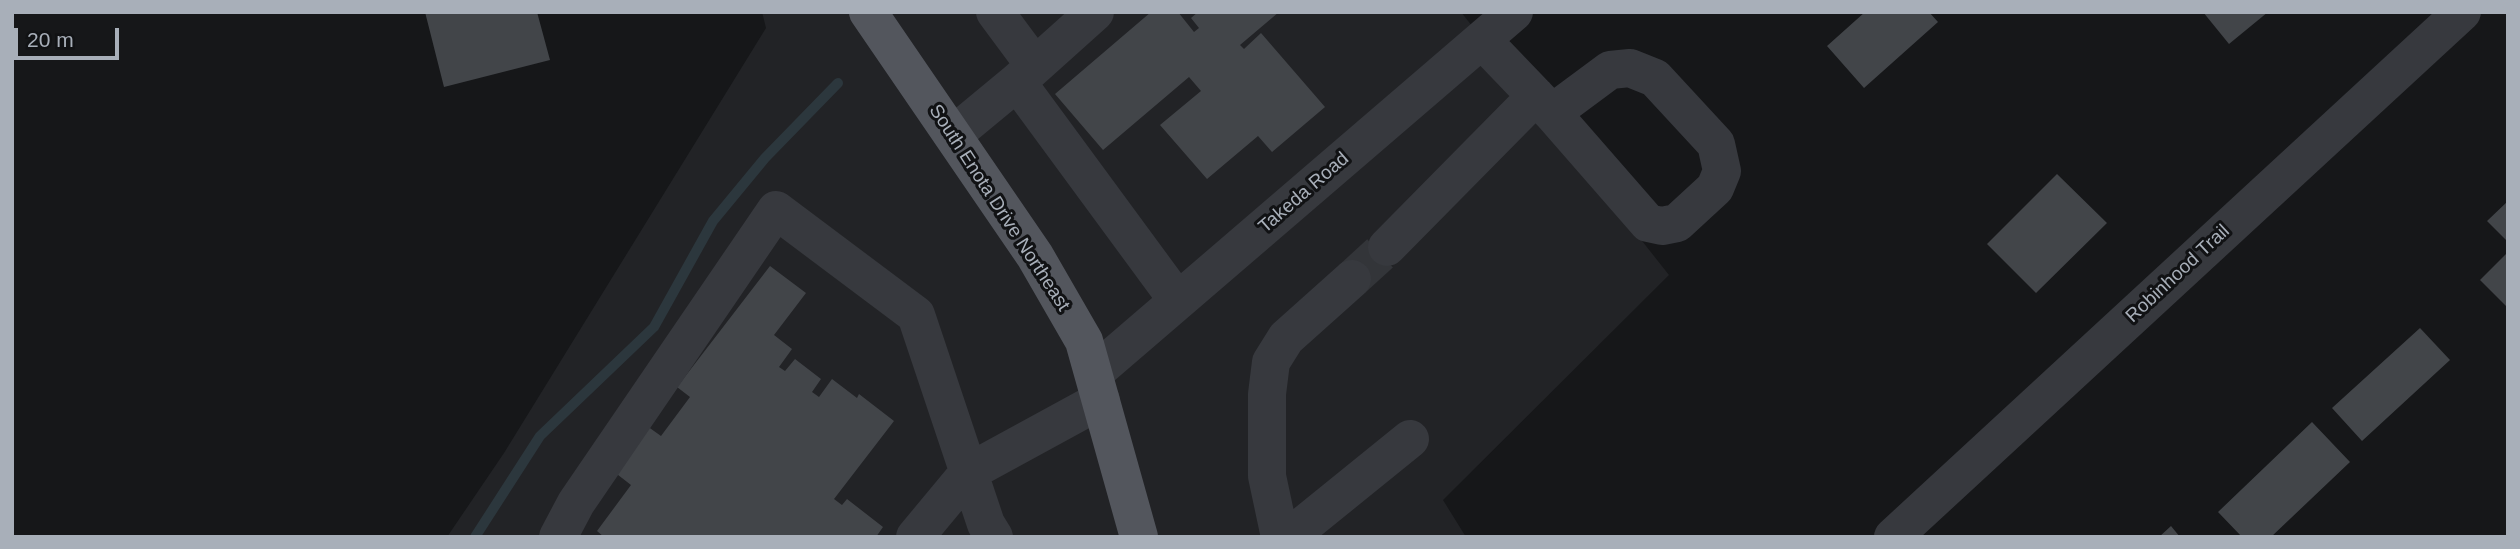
<!DOCTYPE html>
<html>
<head>
<meta charset="utf-8">
<style>
	body { margin:0 }
	#map { position:relative; width:2520px; height:549px; overflow:hidden; background:#161719; font-family:Arial,sans-serif }
	canvas { display:block }
	.frame { position:absolute; inset:0; border:14px solid #a8afb9; pointer-events:none }
	.scale { position:absolute; left:14px; top:28px; width:105px; height:32px; box-sizing:border-box; border:4px solid #a8afb9; border-top:0; padding-left:9px; font-size:21px; line-height:24px; white-space:nowrap; color:#a8afb9; -webkit-text-stroke:5px #111214; paint-order:stroke }
</style>
</head>
<body>
<div id="map">
<canvas width="2520" height="549"></canvas>
<div class="frame"></div>
<div class="scale">20 m</div>
</div>
<script>
const ctx = document.querySelector('canvas').getContext('2d');
ctx.lineJoin = 'round';
function paint(path, color) {
  ctx.fillStyle = color;
  ctx.fill(path, 'evenodd');
}
function shape(rows) {
  const path = new Path2D();
  for (const r of rows) {
    path.moveTo(r[0], r[1]);
    for (let i = 2; i < r.length; i += 2) path.lineTo(r[i], r[i + 1]);
  }
  return path;
}
function stroke(path, color, width, dash) {
  ctx.strokeStyle = color;
  ctx.lineWidth = width;
  ctx.lineCap = dash ? 'butt' : 'round';
  ctx.setLineDash(dash || []);
  ctx.stroke(path);
}
function label(font, color, halo, rows, align = 'center') {
  ctx.font = font + ' Arial,sans-serif';
  ctx.lineWidth = 6;
  ctx.setLineDash([]);
  ctx.textBaseline = 'middle';
  ctx.strokeStyle = halo;
  ctx.fillStyle = color;
  for (const [text, x, y, turn = 0] of rows) {
    ctx.save();
    ctx.translate(x, y);
    ctx.rotate((+turn || 0) * Math.PI / 180);
    ctx.textAlign = isNaN(turn) ? turn : align;
    if (halo) ctx.strokeText(text, 0, 0);
    ctx.fillText(text, 0, 0);
    ctx.restore();
  }
}
const built = shape([
	[762,12,1461,12,1669,275,1443,500,1466,537,447,537,504,453,766,28]
]);
const stream = shape([
	[475,537,540,436,654,327,713,221,765,158,838,83]
]);
const building = shape([
	[425,12,537,12,550,60,444,87],
	[1151,12,1178,12,1194,32,1199,28,1191,18,1198,12,1279,12,1240,45,1244,49,1261,33,1325,107,1272,152,1258,136,1207,179,1160,125,1201,91,1189,77,1103,150,1055,94],
	[1865,12,1929,12,1938,22,1864,88,1827,46],
	[2203,12,2268,12,2229,44],
	[2057,174,2107,223,2036,293,1987,244],
	[2508,201,2508,242,2487,221],
	[2508,252,2508,308,2480,280],
	[770,266,806,293,774,335,792,349,779,367,785,371,795,359,821,379,812,392,819,397,832,379,857,398,859,394,894,421,834,499,842,505,847,499,883,527,876,537,604,537,597,531,631,485,613,471,647,426,661,436,690,397,677,387],
	[2420,328,2450,360,2362,441,2332,408],
	[2312,422,2350,462,2271,537,2242,537,2218,512],
	[2171,526,2180,537,2159,537]
]);
const minorTunnel = shape([
	[1352,279,1387,247]
]);
const minor = shape([
	[995,12,1035,66],
	[1482,40,1552,113,1648,223,1662,226,1677,223,1715,188,1722,171,1716,144,1655,78,1630,68,1610,70,1552,113],
	[1017,82,1095,12],
	[953,135,1017,82,1178,301],
	[1387,247,1536,96],
	[1094,373,1514,12],
	[558,537,576,503,776,210,916,315,986,524,994,537],
	[915,537,969,472,1101,400],
	[1280,537,1267,476,1267,394,1271,362,1286,338,1352,279],
	[1289,537,1410,439],
	[1893,537,2462,12]
]);
const major = shape([
	[868,12,1035,256,1084,341,1139,537]
]);
const streetNames = [
	["Takeda Road",1304,193,-41],
	["South Enota Drive Northeast",999,208,57],
	["Robinhood Trail",2178,274,-43]
];
paint(built, '#222326');
stroke(stream, '#2c373d', 10);
paint(building, '#424549');
stroke(minorTunnel, '#333539', 38, [38, 19]);
stroke(minor, '#37393e', 38);
stroke(major, '#53565d', 38);
label('19px', '#a8afb9', '#111214', streetNames);
</script>
</body>
</html>
